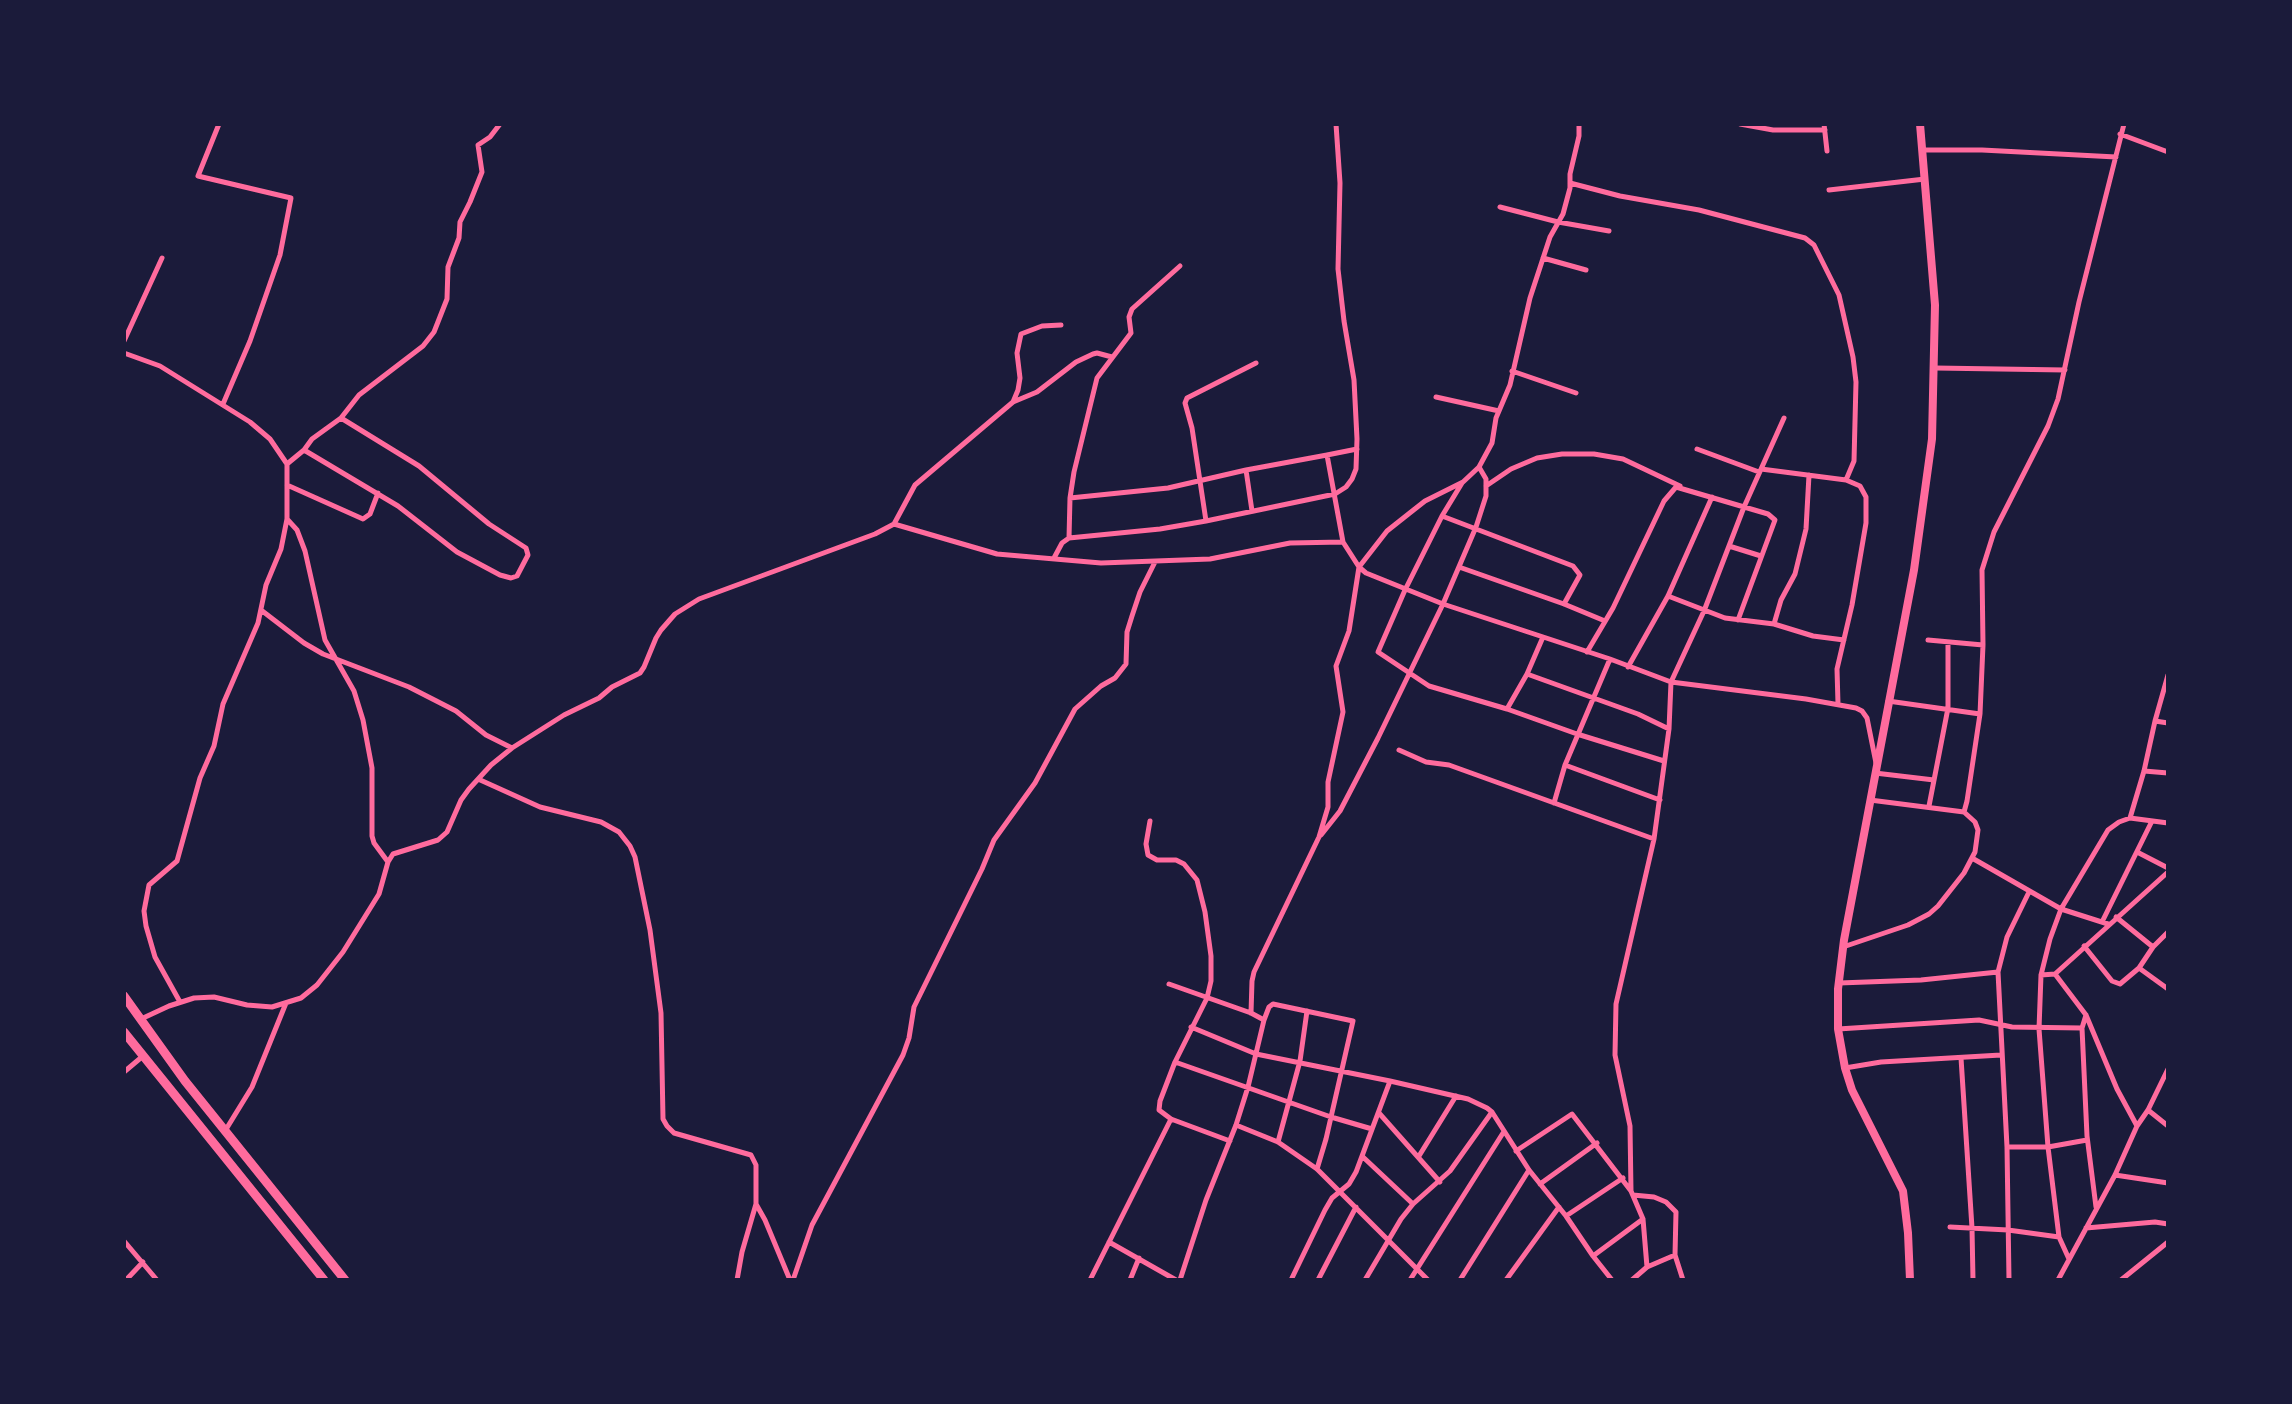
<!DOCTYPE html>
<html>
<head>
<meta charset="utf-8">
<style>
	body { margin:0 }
	#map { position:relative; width:2292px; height:1404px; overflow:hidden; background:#1b1b3a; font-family:"Golos Text",sans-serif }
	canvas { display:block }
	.frame { position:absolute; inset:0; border:126px solid #1b1b3a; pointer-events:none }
</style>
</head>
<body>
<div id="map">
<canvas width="2292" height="1404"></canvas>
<div class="frame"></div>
</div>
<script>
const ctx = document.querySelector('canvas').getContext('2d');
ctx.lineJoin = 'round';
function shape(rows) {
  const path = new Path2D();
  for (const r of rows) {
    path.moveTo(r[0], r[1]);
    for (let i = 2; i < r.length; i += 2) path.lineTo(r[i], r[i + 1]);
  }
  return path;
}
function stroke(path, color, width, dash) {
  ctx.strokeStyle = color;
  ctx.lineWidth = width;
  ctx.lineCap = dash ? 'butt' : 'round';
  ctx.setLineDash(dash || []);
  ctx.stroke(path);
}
const minor = shape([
	[219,124,198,176,291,198,280,255,250,341,223,404],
	[1740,124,1773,130,1825,130],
	[1824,124,1827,151],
	[2120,134,2168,152],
	[1923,150,1982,150,2116,157],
	[1570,183,1620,196,1699,210,1805,238,1814,245,1839,295,1853,357,1856,382,1854,461,1846,480],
	[1829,190,1925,179],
	[1500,207,1558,222,1609,231],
	[1543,258,1586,270],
	[124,341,162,258],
	[124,353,160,366,250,422,270,439,287,464,287,519,281,549,266,585,258,623,223,704,214,746,200,778,177,861,149,885,144,911,146,926,155,957,180,1002],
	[1935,368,2065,370],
	[1512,371,1576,393],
	[1436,397,1499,411],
	[1013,402,1037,392,1076,362,1093,354,1097,353,1112,357],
	[1697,449,1759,472],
	[304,450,398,506,457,552,500,575,511,578,517,576,528,555,526,548,489,524,419,466,341,418],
	[1327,455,1357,449],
	[287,464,304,450,312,439,341,418,359,395,423,346,434,332,447,299,448,267,459,238,460,222,470,202,482,172,478,145,490,137,500,124],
	[1761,469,1846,480,1860,486,1866,497,1866,523,1852,605,1837,669,1838,704],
	[1462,483,1442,516,1405,590,1378,652,1429,686,1507,709,1577,734,1664,761],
	[287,485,363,519,370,514,378,493],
	[1486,486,1511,469,1537,458,1562,454,1594,454,1623,459,1680,486],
	[1070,498,1074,472,1097,378,1131,333,1129,317,1132,309,1180,266],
	[1252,511,1246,470,1327,455,1343,542,1359,567,1366,573,1443,604,1610,659,1671,682,1806,699,1856,708,1862,711,1867,718,1876,763],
	[1442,516,1573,566,1580,575,1564,604],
	[287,519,297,530,305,551,325,640,354,691,363,720,372,768,372,836,374,843,388,862],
	[1206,521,1192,428,1185,403,1187,398,1256,363],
	[894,524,915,485,1013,402,1018,390,1020,378,1017,353,1021,334,1042,326,1061,325],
	[1069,538,1070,498,1168,488,1246,470],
	[1729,546,1761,556],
	[1054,558,1062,543,1069,538,1160,529,1206,521,1335,494,1346,487,1352,479,1356,469,1357,439,1354,380,1344,321,1338,269,1340,183,1336,124],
	[1459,567,1564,604,1605,621],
	[1668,596,1725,618,1774,624,1813,636,1844,640],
	[261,610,304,643,323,654,409,687,456,711,486,735,512,748],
	[1774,624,1781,600,1795,574,1806,529,1809,475],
	[1928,640,1983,645],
	[1587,652,1613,608,1664,501,1676,487,1768,514,1775,520,1738,620],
	[1628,667,1668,596,1712,497],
	[1527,674,1638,714,1669,729],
	[1888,701,1980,714],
	[1507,709,1527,674,1543,637],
	[2155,721,2168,723],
	[1399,750,1426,762,1449,765,1654,839],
	[1565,765,1660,800],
	[2144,771,2168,773],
	[1875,773,1934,780],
	[478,779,540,807,601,822,619,832,630,846,635,857,650,930,661,1013,663,1119,667,1126,674,1133,751,1155,756,1165,756,1204,765,1220,790,1280],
	[1554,803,1565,765,1610,659],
	[1929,806,1948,708,1948,643],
	[1964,812,1967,801,1980,714,1983,645,1982,570,1994,532,2048,426,2058,399,2079,302,2124,124],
	[2130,818,2144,771,2155,721,2168,675],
	[1150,821,1146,844,1148,855,1157,860,1176,860,1184,864,1197,880,1205,912,1211,956,1211,981,1207,998,1175,1062,1160,1101,1159,1110,1171,1119,1230,1141],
	[1321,835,1340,811,1378,738,1443,604,1476,527,1486,496,1486,479,1479,467],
	[2137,852,2168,868],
	[1972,858,2061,909,2108,924],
	[2116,917,2153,947],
	[2102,922,2152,821],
	[2084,946,2112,981,2120,984,2139,968,2153,947,2168,932],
	[1843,947,1908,925,1929,914,1938,906,1964,873,1975,852,1978,830,1975,822,1964,812,1870,800],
	[2139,968,2168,989],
	[2055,974,2086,1015,2117,1089,2137,1126],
	[2041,975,2055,974,2168,872],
	[1839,983,1921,980,1998,972],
	[1169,984,1251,1013,1264,1020],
	[1251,1013,1252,981,1254,972,1319,837,1328,807,1328,782,1343,712,1336,666,1349,631,1359,567,1387,531,1411,512,1425,501,1463,482,1479,467,1492,443,1496,418,1510,385,1530,298,1550,237,1563,214,1570,188,1570,174,1579,136,1579,124],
	[2086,1015,2082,1028,2087,1136,2096,1207],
	[141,1019,169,1006,194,998,214,997,247,1005,272,1007,301,998,317,985,343,952,379,894,388,862,393,854,438,840,447,832,461,800,469,789,491,765,512,748,564,715,599,698,612,687,640,673,644,667,656,638,661,630,675,614,699,599,875,534,894,524,997,554,1101,563,1210,559,1290,543,1343,542],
	[1191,1027,1256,1054,1390,1081,1468,1099,1487,1108,1492,1112,1529,1170,1566,1216,1593,1256,1612,1280],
	[1838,1029,1979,1020,2012,1027,2082,1028],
	[1961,1058,1972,1228,1973,1280],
	[1175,1062,1331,1117,1372,1129],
	[1845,1068,1881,1062,2001,1055],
	[124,1072,143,1056],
	[2148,1110,2168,1126],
	[1379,1113,1440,1182],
	[1236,1125,1278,1142,1317,1169,1428,1280],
	[225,1131,252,1087,286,1003],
	[1278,1142,1300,1061,1307,1011],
	[2007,1147,2048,1147,2087,1140],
	[1516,1151,1572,1114,1631,1191,1643,1219,1647,1267],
	[1419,1156,1456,1096],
	[1363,1157,1413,1204],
	[2115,1175,2168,1183],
	[1540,1184,1597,1143],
	[1631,1191,1630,1126,1615,1055,1616,1004,1654,839,1669,729,1671,682,1704,611,1744,507,1784,418],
	[1633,1195,1654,1197,1666,1202,1676,1212,1675,1255,1683,1280],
	[1566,1216,1623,1178],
	[1950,1227,2008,1230,2059,1237],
	[2086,1228,2155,1222,2168,1224],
	[124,1241,157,1280],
	[1109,1242,1176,1280],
	[1593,1256,1643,1219],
	[2069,1259,2059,1237,2048,1147,2039,1029,2041,975,2050,939,2061,909,2108,830,2119,822,2130,818,2168,823],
	[126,1280,143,1262],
	[737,1280,742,1252,756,1204],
	[793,1280,812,1225,903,1055,909,1038,914,1007,982,869,994,840,1035,783,1075,709,1101,686,1115,678,1126,664,1127,632,1132,616,1140,592,1155,562],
	[1090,1280,1171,1119],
	[1130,1280,1139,1258],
	[1180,1280,1206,1200,1236,1125,1248,1087,1264,1020,1269,1007,1273,1004,1353,1021,1326,1139,1317,1169],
	[1291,1280,1325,1210,1332,1198,1349,1184,1356,1172,1390,1081],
	[1318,1280,1356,1207],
	[1365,1280,1401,1219,1413,1204,1450,1171,1492,1112],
	[1410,1280,1503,1133],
	[1460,1280,1529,1170],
	[1506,1280,1559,1207],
	[1632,1280,1647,1267,1675,1255],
	[2009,1280,2007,1147,1998,972,2007,937,2029,892],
	[2058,1280,2115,1175,2137,1126,2148,1110,2168,1069],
	[2121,1280,2168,1242]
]);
const secondary = shape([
	[1910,1280,1908,1233,1903,1191,1852,1090,1845,1068,1838,1029,1838,989,1844,940,1914,570,1932,439,1935,305,1920,124]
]);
const trunk = shape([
	[124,996,185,1081,345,1280],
	[124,1032,324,1280]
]);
stroke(minor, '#ff6b9d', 5);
stroke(secondary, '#ff6b9d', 8);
stroke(trunk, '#ff6b9d', 9);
</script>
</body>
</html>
